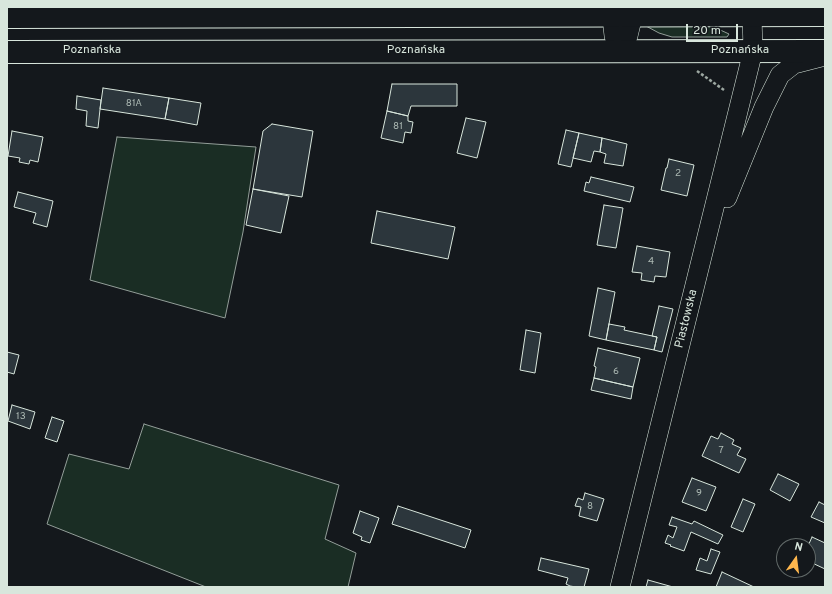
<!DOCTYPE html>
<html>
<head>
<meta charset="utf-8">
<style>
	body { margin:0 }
	#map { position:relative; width:832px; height:594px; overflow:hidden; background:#14181c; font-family:Overpass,sans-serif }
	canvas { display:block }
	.frame { position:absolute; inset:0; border:8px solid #d8e6dc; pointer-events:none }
	.north { position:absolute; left:776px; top:538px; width:40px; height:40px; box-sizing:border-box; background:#14181c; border:1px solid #626a69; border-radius:50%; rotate:14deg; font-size:11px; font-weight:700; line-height:16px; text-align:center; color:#d8e6dc }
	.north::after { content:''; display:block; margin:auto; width:14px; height:18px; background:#ffb74d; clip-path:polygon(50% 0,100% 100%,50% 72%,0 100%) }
	.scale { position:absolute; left:686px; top:24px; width:52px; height:18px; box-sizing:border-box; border:2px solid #d8e6dc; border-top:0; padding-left:5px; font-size:12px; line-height:14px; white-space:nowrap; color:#d8e6dc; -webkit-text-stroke:3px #14181c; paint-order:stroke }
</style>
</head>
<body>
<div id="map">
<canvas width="832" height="594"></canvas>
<div class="frame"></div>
<div class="north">N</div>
<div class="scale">20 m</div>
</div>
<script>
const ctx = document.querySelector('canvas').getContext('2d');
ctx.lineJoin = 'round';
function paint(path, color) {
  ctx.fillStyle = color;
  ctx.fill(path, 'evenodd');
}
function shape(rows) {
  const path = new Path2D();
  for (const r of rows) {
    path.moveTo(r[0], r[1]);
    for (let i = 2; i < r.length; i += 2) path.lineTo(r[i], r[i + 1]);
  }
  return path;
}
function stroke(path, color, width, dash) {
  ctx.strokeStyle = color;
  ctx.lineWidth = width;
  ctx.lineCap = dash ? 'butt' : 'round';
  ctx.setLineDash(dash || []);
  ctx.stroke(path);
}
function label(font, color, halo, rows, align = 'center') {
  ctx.font = font + ' Overpass,sans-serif';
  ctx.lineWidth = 3;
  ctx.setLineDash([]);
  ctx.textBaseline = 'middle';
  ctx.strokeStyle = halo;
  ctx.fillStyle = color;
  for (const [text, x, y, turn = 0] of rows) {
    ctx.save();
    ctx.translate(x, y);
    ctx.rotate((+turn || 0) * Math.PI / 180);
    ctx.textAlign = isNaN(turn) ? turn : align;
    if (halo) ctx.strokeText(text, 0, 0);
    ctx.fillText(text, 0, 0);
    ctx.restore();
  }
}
const green = shape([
	[705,25,716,28,729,34,727,37,672,37,659,33,646,26,705,25],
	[117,137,256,147,243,232,225,318,90,280,117,137],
	[144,424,339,485,325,539,356,553,348,587,206,587,47,524,69,454,129,469,144,424]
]);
const building = shape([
	[392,84,457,84,457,106,411,106,408,116,387,111,392,84],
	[103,88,169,98,165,119,100,109,103,88],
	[77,96,101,100,98,128,86,126,87,111,76,109,77,96],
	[169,98,201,103,197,125,165,119,169,98],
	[387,111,408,116,408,121,413,122,411,133,405,132,403,143,381,138,387,111],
	[466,118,486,122,477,158,457,153,466,118],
	[272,124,313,131,302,197,253,189,263,131,272,124],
	[566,130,579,133,571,167,558,164,566,130],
	[12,131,43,137,38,162,30,160,29,164,19,162,20,158,8,156,12,131],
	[579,133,602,138,600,152,594,151,591,162,573,158,579,133],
	[602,138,627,144,623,166,604,163,606,154,600,152,602,138],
	[669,159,694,165,687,196,661,190,666,168,667,168,669,159],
	[591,177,634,187,630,202,584,191,586,182,589,183,591,177],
	[253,189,289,196,281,233,246,225,253,189],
	[18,192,53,201,47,227,33,223,36,213,14,207,18,192],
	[604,205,623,208,616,248,597,245,604,205],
	[377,211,455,227,448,259,371,243,377,211],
	[637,246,670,252,666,277,655,276,654,282,641,280,642,273,632,272,637,246],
	[598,288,615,292,606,340,589,336,598,288],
	[659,306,673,309,662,352,654,350,657,337,652,336,659,306],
	[609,324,625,327,624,330,657,337,654,350,606,340,609,324],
	[526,330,541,333,535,373,520,370,526,330],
	[598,348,640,358,633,387,594,378,596,367,594,366,598,348],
	[7,352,19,355,14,374,7,372,7,352],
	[594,378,633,387,631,399,591,390,594,378],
	[12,405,35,412,30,429,8,421,12,405],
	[52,417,64,421,57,442,45,438,52,417],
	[721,433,734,440,732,444,741,448,737,455,746,459,739,473,702,456,711,436,718,439,721,433],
	[778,474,799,484,790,501,770,490,778,474],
	[692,478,716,487,706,511,682,502,692,478],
	[585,493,604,499,597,521,579,516,581,507,575,506,578,498,583,500,585,493],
	[743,499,755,504,743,532,731,527,743,499],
	[819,502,825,505,825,523,811,517,819,502],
	[398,506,471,530,465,548,392,524,398,506],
	[360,511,379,518,370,543,361,540,362,537,353,533,360,511],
	[672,517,692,524,694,521,723,535,718,544,691,532,684,551,670,546,671,545,665,543,668,535,673,538,677,527,669,525,672,517],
	[812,537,825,543,825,569,808,561,808,546,812,537],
	[711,549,720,552,711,574,696,570,700,558,707,561,711,549],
	[541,558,589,569,584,587,576,587,570,586,566,584,568,578,538,570,541,558],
	[722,572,754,587,716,587,722,572],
	[648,580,673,587,646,587,648,580]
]);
const path = shape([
	[697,71,724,90]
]);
const minor = shape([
	[615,7,613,27,614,36,617,44,621,51],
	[621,51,628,36,635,7],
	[727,198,764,107,780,75,794,64,825,56],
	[620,587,753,51,752,15]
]);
const major = shape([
	[7,17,825,15],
	[7,52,825,51]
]);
const numberNames = [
	["81A",134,104],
	["81",398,127],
	["2",678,174],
	["4",651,262],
	["6",616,372],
	["13",21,417],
	["7",721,451],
	["9",699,494],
	["8",590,507]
];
const streetNames = [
	["Poznańska",92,51],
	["Poznańska",416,51],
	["Poznańska",740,51],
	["Piastowska",687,319,-76]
];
paint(green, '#1a2d24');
stroke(green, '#939e99', 1);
paint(building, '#2c363c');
stroke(building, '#d8e6dc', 1);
stroke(minor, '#d8e6dc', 20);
stroke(major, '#d8e6dc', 24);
stroke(path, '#9da8a2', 2.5, [3, 2]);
stroke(minor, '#14181c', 19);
stroke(major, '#14181c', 22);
label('10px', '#adbab4', null, numberNames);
label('12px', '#d8e6dc', '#14181c', streetNames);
</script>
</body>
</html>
